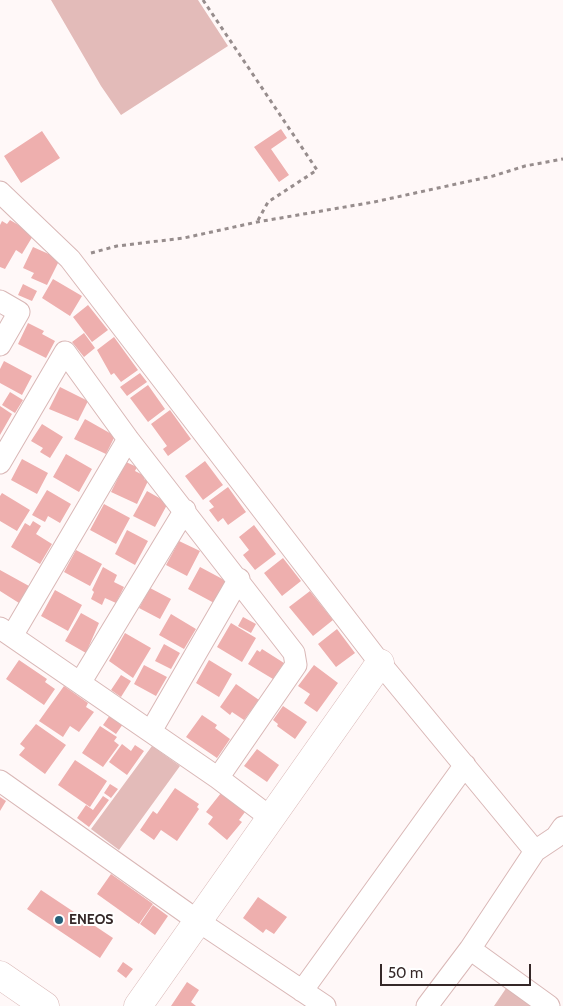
<!DOCTYPE html>
<html>
<head>
<meta charset="utf-8">
<style>
	body { margin:0 }
	#map { position:relative; width:563px; height:1006px; overflow:hidden; background:#fff8f8; font-family:Cabin,sans-serif }
	canvas { display:block }
	.scale { position:absolute; left:380px; top:964px; width:151px; height:22px; box-sizing:border-box; border:2px solid #352828; border-top:0; padding-left:6px; font-size:15px; line-height:18px; white-space:nowrap; color:#352828; -webkit-text-stroke:4px #fff; paint-order:stroke }
</style>
</head>
<body>
<div id="map">
<canvas width="563" height="1006"></canvas>
<div class="scale">50 m</div>
</div>
<script>
const ctx = document.querySelector('canvas').getContext('2d');
ctx.lineJoin = 'round';
function paint(path, color) {
  ctx.fillStyle = color;
  ctx.fill(path, 'evenodd');
}
function shape(rows) {
  const path = new Path2D();
  for (const r of rows) {
    path.moveTo(r[0], r[1]);
    for (let i = 2; i < r.length; i += 2) path.lineTo(r[i], r[i + 1]);
  }
  return path;
}
function stroke(path, color, width, dash) {
  ctx.strokeStyle = color;
  ctx.lineWidth = width;
  ctx.lineCap = dash ? 'butt' : 'round';
  ctx.setLineDash(dash || []);
  ctx.stroke(path);
}
function label(font, color, halo, rows, align = 'center') {
  ctx.font = font + ' Cabin,sans-serif';
  ctx.lineWidth = 4;
  ctx.setLineDash([]);
  ctx.textBaseline = 'middle';
  ctx.strokeStyle = halo;
  ctx.fillStyle = color;
  for (const [text, x, y, turn = 0] of rows) {
    ctx.save();
    ctx.translate(x, y);
    ctx.rotate((+turn || 0) * Math.PI / 180);
    ctx.textAlign = isNaN(turn) ? turn : align;
    if (halo) ctx.strokeText(text, 0, 0);
    ctx.fillText(text, 0, 0);
    ctx.restore();
  }
}
const green = shape([
	[51,0,198,0,228,46,121,115,101,86],
	[152,746,180,766,119,850,91,829],
	[509,984,541,1006,494,1006]
]);
const building = shape([
	[281,129,287,138,271,149,289,175,279,182,254,147],
	[42,131,60,158,21,183,4,156],
	[10,220,34,234,22,254,16,250,5,269,0,267,0,225,2,221,7,224],
	[33,247,60,259,47,285,31,278,34,273,23,268],
	[53,279,82,296,70,316,42,298],
	[23,284,37,291,32,301,18,295],
	[88,305,108,330,92,342,73,317],
	[28,323,44,331,42,334,55,341,46,358,18,344],
	[84,333,95,348,84,357,72,342],
	[114,337,138,370,121,382,114,373,111,375,97,350],
	[4,361,32,376,22,395,0,383,0,369],
	[140,373,147,382,127,396,120,387],
	[148,385,165,409,148,422,130,398],
	[60,387,88,401,78,421,49,409],
	[10,392,23,400,15,413,2,405],
	[0,406,12,414,0,435],
	[170,410,191,439,168,456,163,449,167,446,151,424],
	[85,419,115,436,106,454,74,439],
	[42,424,63,437,50,458,40,452,43,448,31,441],
	[66,454,92,469,79,492,53,477],
	[22,459,48,473,37,494,11,480],
	[205,461,223,485,203,500,185,476],
	[126,462,137,467,135,471,145,476,144,479,148,481,137,504,111,492],
	[228,487,246,512,228,525,223,518,218,522,209,510,214,507,209,501],
	[47,490,71,504,60,523,48,516,45,522,32,515],
	[147,491,168,503,155,527,133,516],
	[2,493,30,510,17,531,0,521,0,496],
	[104,504,130,518,116,544,90,530],
	[33,521,41,526,36,534,52,544,40,564,11,547,25,523,30,526],
	[254,525,276,554,255,570,243,555,249,550,239,537],
	[127,530,148,541,135,565,115,554],
	[179,541,200,551,187,576,166,565],
	[76,550,102,564,90,586,64,572],
	[283,558,301,581,282,596,264,573],
	[103,567,117,575,114,582,124,587,116,603,105,598,102,605,91,599,94,592,92,590],
	[200,567,228,582,216,604,188,589],
	[0,570,29,586,19,603,0,591],
	[150,588,171,599,160,619,139,608],
	[55,590,82,605,68,631,41,616],
	[310,591,333,620,313,636,289,607],
	[81,613,99,623,86,653,65,641],
	[171,614,196,629,184,649,159,635],
	[243,617,256,624,251,633,238,626],
	[231,623,256,638,242,662,217,647],
	[337,629,355,653,336,667,318,644],
	[125,633,151,648,133,678,109,661],
	[164,644,180,653,171,669,155,661],
	[262,649,284,663,273,679,248,664,257,650,260,652],
	[19,660,47,679,45,682,55,689,44,705,6,679],
	[209,660,232,674,219,697,196,683],
	[144,665,167,677,156,696,134,684],
	[314,665,338,683,317,712,304,703,310,694,298,686],
	[121,675,131,681,121,697,111,690],
	[236,684,259,700,244,720,232,712,230,715,220,707],
	[64,686,88,703,86,707,94,712,79,732,70,726,63,737,39,721],
	[283,706,307,722,295,739,277,726,278,724,273,720],
	[110,715,123,724,116,734,103,725],
	[202,715,217,725,215,728,230,739,217,758,186,737],
	[36,724,66,745,45,774,19,755,25,748,20,744],
	[100,726,117,737,114,741,119,745,103,767,82,753],
	[122,744,131,751,135,745,144,751,127,775,109,762],
	[257,749,279,765,267,782,244,766],
	[75,760,107,781,90,807,58,785],
	[110,784,118,789,111,798,104,793],
	[175,788,199,804,197,807,199,809,177,841,161,830,154,840,140,830,153,811,157,814],
	[221,793,245,812,239,820,242,822,227,840,208,824,213,817,206,812],
	[103,796,109,800,89,827,77,818,86,805,93,810],
	[0,797,6,801,0,811],
	[111,874,153,904,139,924,97,894],
	[41,890,113,938,100,958,27,909],
	[258,897,287,917,274,934,266,929,263,933,243,918],
	[153,905,168,916,155,935,140,924],
	[123,962,133,969,126,978,117,971],
	[187,982,199,990,191,1002,196,1006,171,1006]
]);
const path = shape([
	[203,0,317,170,268,202,257,222],
	[91,253,117,246,184,238,257,222,374,202,493,176,525,166,563,159]
]);
const minor = shape([
	[0,192,70,259,380,663,535,851,470,949,427,1006],
	[0,301,19,312,0,345],
	[0,463,65,352,128,439,294,653,296,665,218,778],
	[0,628,218,778,271,818],
	[12,636,128,439],
	[80,683,185,510],
	[151,731,239,579],
	[0,781,198,921,325,1006],
	[535,851,556,837,563,827],
	[470,949,549,1006],
	[302,991,465,765]
]);
const tertiary = shape([
	[138,1006,380,663]
]);
const primary = shape([
	[0,975,45,1006]
]);
const markers = [
	[59,920,5,"#255f78"]
];
const poiNames = [
	["ENEOS",69,920]
];
paint(green, '#e3bbb9');
paint(building, '#eeafae');
stroke(minor, '#d9b7b6', 23);
stroke(tertiary, '#d9b7b6', 29);
stroke(primary, '#d9b7b6', 29);
stroke(path, '#978d8d', 3, [4, 4]);
stroke(minor, '#fff', 21);
stroke(tertiary, '#fff', 28);
stroke(primary, '#fff', 28);
for (const [x, y, r, color] of markers) {
  const dot = new Path2D();
  dot.arc(x, y, r, 0, 2 * Math.PI);
  ctx.fillStyle = color;
  ctx.fill(dot);
  stroke(dot, '#fff', 2);
}
label('bold 14px', '#352828', '#fff', poiNames, 'left');
</script>
</body>
</html>
